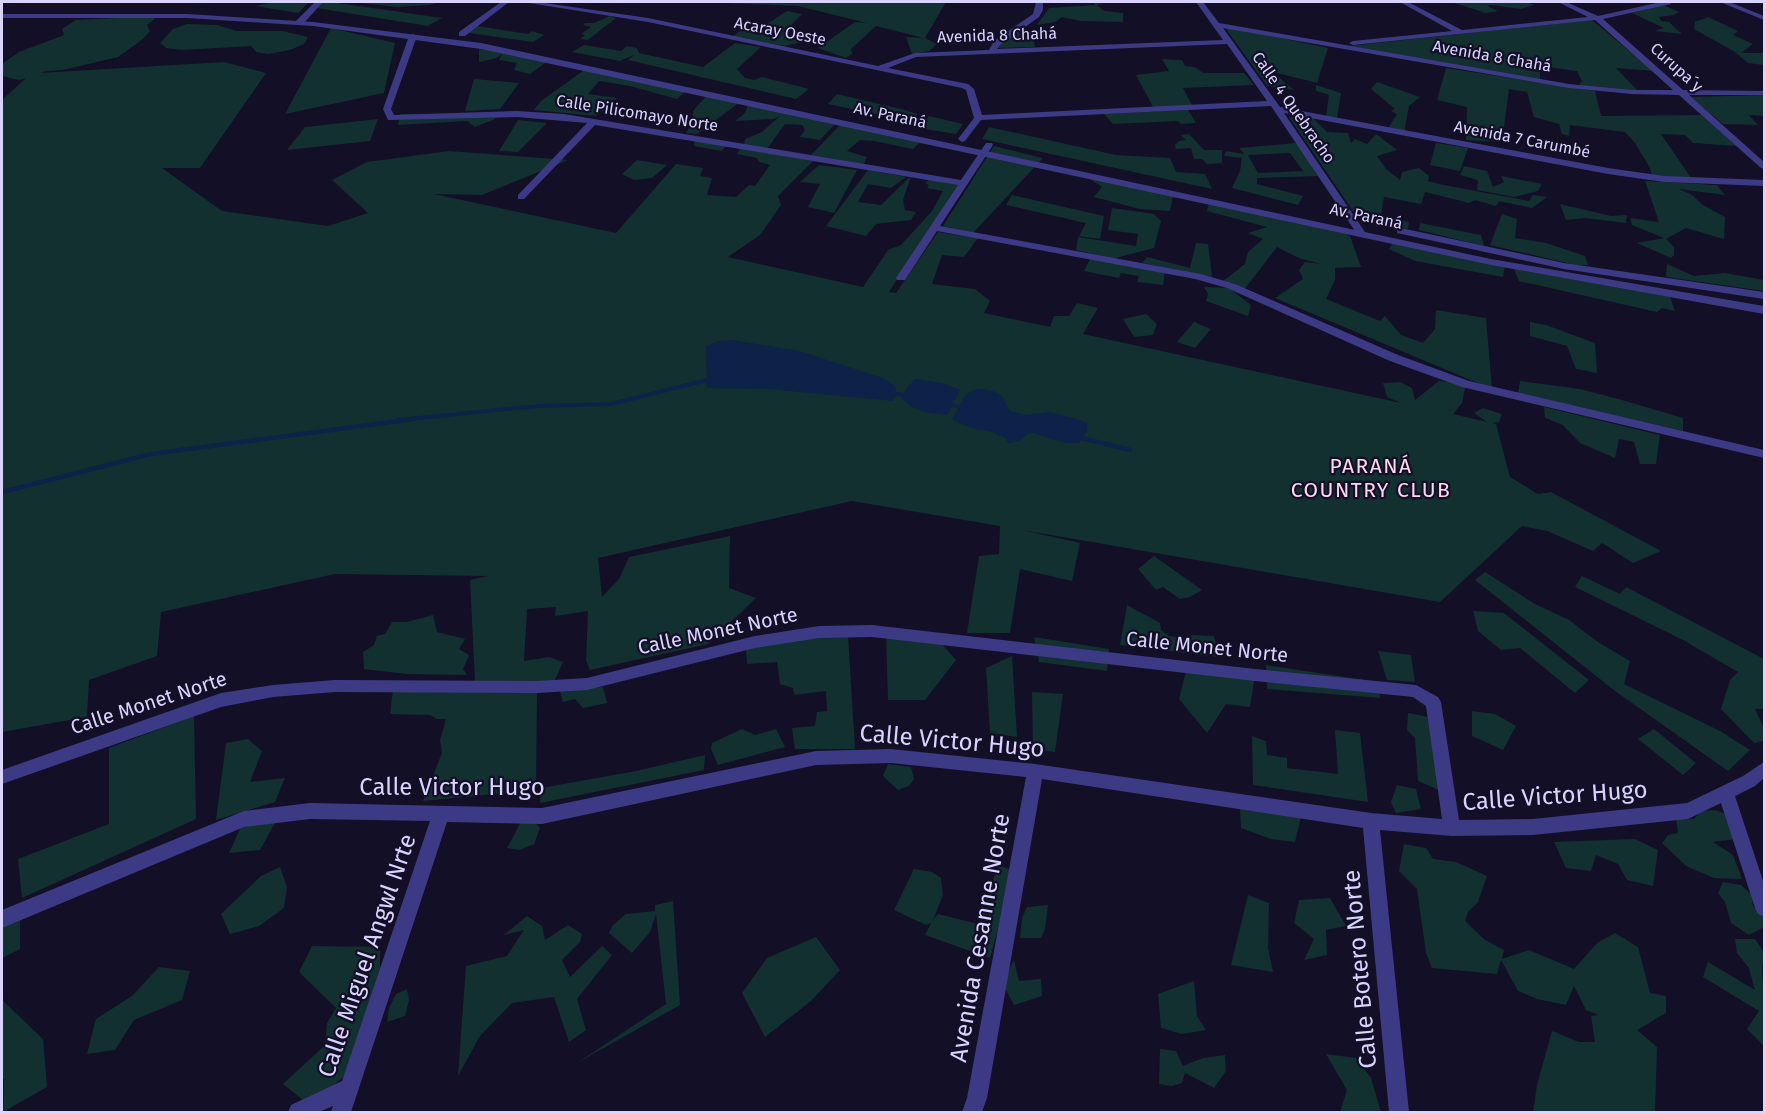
<!DOCTYPE html>
<html>
<head>
<meta charset="utf-8">
<style>
	body { margin:0 }
	#map { position:relative; width:1766px; height:1114px; overflow:hidden; background:#130f26; font-family:"Fira Sans",sans-serif }
	canvas { display:block }
	.frame { position:absolute; inset:0; border:3px solid #d9d4ff; pointer-events:none }
</style>
</head>
<body>
<div id="map">
<canvas width="1766" height="1114"></canvas>
<div class="frame"></div>
</div>
<script>
const ctx = document.querySelector('canvas').getContext('2d');
ctx.lineJoin = 'round';
function paint(path, color) {
  ctx.fillStyle = color;
  ctx.fill(path, 'evenodd');
}
function shape(rows) {
  const path = new Path2D();
  for (const r of rows) {
    path.moveTo(r[0], r[1]);
    for (let i = 2; i < r.length; i += 2) path.lineTo(r[i], r[i + 1]);
  }
  return path;
}
function stroke(path, color, width, dash) {
  ctx.strokeStyle = color;
  ctx.lineWidth = width;
  ctx.lineCap = dash ? 'butt' : 'round';
  ctx.setLineDash(dash || []);
  ctx.stroke(path);
}
function label(font, color, halo, rows, align = 'center') {
  ctx.font = font + ' "Fira Sans",sans-serif';
  ctx.lineWidth = 4.5;
  ctx.setLineDash([]);
  ctx.textBaseline = 'middle';
  ctx.strokeStyle = halo;
  ctx.fillStyle = color;
  for (const [text, x, y, turn = 0] of rows) {
    ctx.save();
    ctx.translate(x, y);
    ctx.rotate((+turn || 0) * Math.PI / 180);
    ctx.textAlign = isNaN(turn) ? turn : align;
    if (halo) ctx.strokeText(text, 0, 0);
    ctx.fillText(text, 0, 0);
    ctx.restore();
  }
}
const green = shape([
	[274,2,309,2,298,13,255,6],
	[324,2,331,2,442,18,428,26,310,7],
	[352,2,441,2,429,5,397,7],
	[698,2,946,2,925,38,937,44,929,51,912,54,906,37,924,38,876,26,850,50,853,53,846,58,818,48,855,22,867,23,798,6],
	[1093,2,1105,2,1097,5,1104,11,1123,13,1123,22,1081,21,1062,17,1055,22,1037,25,1049,8,1095,5],
	[1451,2,1527,2,1534,5,1521,9,1491,5,1487,6,1498,11,1486,13],
	[1663,5,1679,12,1673,15,1659,17,1661,21,1669,22,1682,34,1655,31,1664,28,1632,13],
	[787,11,802,14,792,24,788,36,806,41,785,46,732,37,741,30,765,34,773,27,765,25],
	[158,16,147,25,150,31,143,39,118,57,63,70,46,71,40,73,224,62,266,73,200,168,162,168,222,211,328,226,368,213,332,180,367,162,449,151,568,160,482,195,434,194,616,233,676,164,703,168,700,176,712,178,707,195,736,197,749,185,755,186,770,165,759,162,757,158,737,154,740,149,726,146,722,151,694,146,695,139,813,161,778,196,781,205,760,235,728,257,863,287,888,250,901,245,932,211,943,191,927,188,929,185,925,183,930,179,958,185,889,292,896,293,938,232,978,238,964,257,942,255,932,284,975,289,990,301,984,313,1050,327,1054,316,1069,316,1077,303,1098,308,1083,334,1401,403,1387,397,1383,383,1400,382,1412,388,1415,400,1439,381,1466,384,1462,403,1453,414,1487,422,1474,413,1483,408,1502,414,1499,422,1492,423,1496,424,1510,477,1538,494,1551,492,1661,551,1633,563,1602,543,1593,551,1547,531,1522,526,1440,602,1022,530,1080,543,1072,581,1020,569,1010,633,967,633,979,556,999,554,1000,526,852,501,598,558,602,597,619,579,629,557,730,536,729,588,756,598,708,644,590,670,586,660,588,611,555,616,556,607,527,609,524,661,549,657,563,662,553,684,475,681,470,580,488,576,335,574,161,612,157,656,89,680,87,717,2,732,2,100,26,78,19,80,2,76,2,64,19,52,64,35,62,29,76,20],
	[610,16,616,18,588,40,580,39,585,35,581,34,591,27,583,25,585,23,594,23],
	[1708,17,1738,31,1733,35,1753,44,1741,53,1764,53,1764,65,1748,63,1735,52,1694,29,1695,22],
	[1592,20,1653,71,1616,68,1638,91,1578,86,1582,81,1577,71,1540,66,1540,80,1348,46],
	[187,24,217,25,237,31,282,31,308,37,304,44,290,50,268,54,256,52,251,46,181,50,166,48,160,43,173,29],
	[477,26,528,34,532,31,544,35,533,42,469,33],
	[1224,26,1328,48,1317,83,1273,72,1294,90,1267,86],
	[331,28,395,43,384,93,285,114],
	[1018,31,1033,37,1035,47,995,48],
	[735,43,761,47,737,69,745,78,754,80,762,77,809,89,796,99,628,60,634,55,620,61,572,52,584,45,621,51,627,46,637,48,639,53,703,67],
	[479,49,504,52,549,60,530,74,514,70,517,63,499,60,502,54,497,58,479,62],
	[1162,59,1182,60,1185,66,1195,67,1203,73,1244,73,1254,85,1183,88,1193,107,1153,107,1136,75,1169,71],
	[587,68,688,89,677,99,630,86,599,81,588,94,617,98,596,116,534,110,541,101],
	[1446,68,1595,91,1601,116,1701,115,1737,146,1693,143,1685,135,1661,134,1691,178,1652,177,1650,168,1635,143,1625,132,1570,125,1569,136,1562,134,1559,124,1534,117,1527,92,1509,89,1502,142,1466,140,1467,107,1437,100],
	[474,79,519,83,500,109,465,111],
	[1377,82,1420,97,1409,106,1404,133,1388,128,1397,114,1391,111,1395,109,1371,89],
	[1316,85,1341,93,1337,118,1326,116,1329,95,1316,91],
	[837,94,901,109,918,114,908,123,889,118,893,114,889,117,828,104],
	[707,95,740,102,697,134,686,133,693,121,693,111],
	[1764,95,1764,116,1749,115,1758,125,1723,124,1690,97],
	[748,105,835,124,820,140,800,137,805,130,802,125,785,124,767,149,744,145,745,139,762,132,781,115,774,119,735,121,745,113],
	[1188,110,1196,123,1181,124,1178,121,1113,124,1104,114],
	[503,113,493,120,475,127,467,121,398,125,400,114],
	[929,116,963,124,956,134,919,128],
	[1289,117,1313,118,1327,132,1348,133,1351,143,1355,139,1367,144,1376,134,1397,150,1377,156,1386,169,1400,180,1402,172,1419,168,1429,176,1428,181,1444,185,1529,201,1533,195,1547,197,1532,208,1499,201,1496,206,1475,200,1469,203,1425,192,1421,204,1384,197,1381,215,1409,222,1408,229,1357,217],
	[378,119,370,141,287,150,305,127],
	[518,120,547,123,518,152,499,151],
	[840,125,922,140,913,149,874,141,860,140,847,151,867,157,864,164,811,155],
	[989,127,1116,155,1170,158,1176,172,1205,174,1212,189,982,139],
	[1189,134,1204,150,1222,150,1222,163,1207,164,1202,159,1194,159,1191,148,1176,149,1175,145,1179,141,1186,140,1180,135],
	[1297,143,1319,171,1314,171,1318,176,1257,178,1257,184,1303,196,1298,205,1232,188,1240,171,1242,158,1224,156,1226,151,1244,154,1239,148],
	[1290,153,1303,171,1258,173,1248,155],
	[1436,143,1468,148,1460,171,1430,165],
	[994,146,1043,158,973,233,943,226],
	[637,160,667,165,652,178,634,180,622,174],
	[819,165,857,170,834,213,808,207,820,184,800,182],
	[1464,166,1487,171,1493,187,1504,182,1501,176,1542,184,1538,191,1514,197,1477,190,1478,180,1460,175],
	[868,170,906,177,891,188,868,184,858,202,881,205,911,176,903,200,905,210,916,212,911,220,876,224,866,236,826,226],
	[1081,173,1173,196,1170,211,1140,209,1094,197,1102,187],
	[1645,181,1717,185,1725,195,1679,189,1692,195,1703,205,1725,217,1724,239,1686,228,1666,239,1674,247,1674,255,1671,258,1637,243,1664,238,1632,225,1630,218,1659,222],
	[1012,195,1104,216,1100,239,1079,236,1086,223,1006,205],
	[1209,203,1327,226,1350,236,1361,267,1335,268,1335,280,1326,299,1380,321,1385,316,1401,335,1423,343,1435,329,1436,310,1486,318,1492,389,1275,298,1303,279,1299,270,1305,262,1321,264,1299,258,1277,247,1243,291,1223,281,1245,264,1248,252,1263,239,1248,233,1267,227,1207,211],
	[1560,204,1611,216,1627,215,1626,223,1586,218,1566,220],
	[1112,208,1154,214,1161,221,1154,248,1112,259,1076,250,1078,237,1136,246,1138,234,1108,230],
	[1502,214,1517,219,1515,238,1546,243,1585,256,1588,265,1576,265,1490,245],
	[1420,223,1481,235,1484,246,1419,230],
	[1395,240,1505,265,1503,277,1415,261,1389,249],
	[1196,243,1208,244,1212,277,1142,263,1147,257,1190,268],
	[1091,257,1165,271,1163,285,1137,282,1139,276,1121,273,1119,278,1084,271],
	[1667,264,1694,276,1725,273,1764,280,1764,291,1666,277],
	[1514,269,1670,297,1675,311,1662,308,1657,312,1519,281],
	[1204,287,1229,288,1251,305,1248,316,1206,301,1208,294],
	[1146,314,1157,324,1153,335,1134,337,1123,319],
	[1194,322,1211,329,1195,348,1177,342],
	[1530,322,1546,325,1595,343,1597,373,1576,369,1567,346,1530,336],
	[1520,381,1580,389,1622,400,1683,418,1683,431,1518,394],
	[1544,407,1660,435,1656,464,1640,464,1634,442,1619,439,1615,458,1580,443,1563,425,1545,418],
	[1154,556,1202,590,1190,597,1180,599,1163,587,1156,590,1138,569],
	[1485,572,1535,604,1569,620,1598,642,1630,661,1624,684,1720,731,1750,750,1728,771,1615,691,1475,580],
	[1582,576,1620,594,1626,587,1764,659,1764,709,1755,709,1764,728,1764,741,1754,743,1721,709,1730,680,1738,672,1683,640,1575,587],
	[1127,605,1160,623,1161,630,1169,636,1190,639,1191,635,1214,636,1219,657,1120,645],
	[1473,611,1504,613,1589,680,1575,693,1520,648,1501,650,1478,631],
	[433,615,437,632,465,639,459,649,469,655,463,669,467,675,407,674,364,669,363,652,374,645,377,636,385,634,392,622,407,622],
	[818,636,848,636,855,749,795,749,792,728,815,726,817,712,827,711,826,691,794,695,793,688,780,684,777,662,747,664,746,649],
	[886,636,939,641,956,660,925,700,888,700],
	[1034,637,1109,649,1107,671,1039,662],
	[1378,651,1411,655,1415,682,1387,680],
	[1012,656,1017,737,990,733,986,668],
	[1266,665,1378,682,1380,698,1267,689],
	[1186,671,1255,675,1250,707,1226,704,1207,733,1179,699],
	[603,687,607,703,583,708,575,699,563,702,560,691],
	[537,689,536,790,423,801,442,753,440,740,446,719,437,719,430,715,390,714,393,690],
	[1032,692,1063,694,1055,752,1033,749],
	[1472,711,1495,714,1516,726,1503,750,1472,736],
	[1408,713,1428,717,1439,790,1418,781,1415,738,1407,730],
	[194,716,196,819,22,898,18,859,109,824,109,748],
	[742,729,755,735,776,729,785,747,718,765,711,749,712,743],
	[1654,729,1696,763,1683,775,1638,739],
	[1335,730,1360,733,1368,802,1253,785,1252,736,1266,741,1267,755,1287,758,1287,768,1338,774],
	[248,739,262,751,250,782,285,778,275,802,216,820,226,743],
	[705,755,704,770,540,803,541,788,636,771],
	[888,764,911,767,914,779,909,786,898,790,883,776],
	[1397,785,1416,789,1421,809,1396,813,1391,802],
	[1240,809,1301,817,1295,842,1271,839,1241,828],
	[1715,810,1732,816,1736,839,1713,842,1733,855,1742,879,1714,878,1686,866,1662,843,1668,835,1678,833,1676,819,1694,819,1701,811],
	[243,822,275,823,260,850,229,853],
	[521,822,535,822,540,828,534,844,519,850,507,848],
	[1635,839,1658,850,1653,886,1627,880,1618,864,1596,855,1591,871,1566,868,1554,842],
	[1404,844,1426,848,1433,859,1456,862,1487,876,1478,902,1468,912,1465,921,1485,940,1504,950,1502,959,1529,950,1574,969,1597,943,1615,933,1638,947,1650,993,1666,996,1666,1013,1637,1030,1657,1047,1655,1112,1533,1112,1537,1085,1552,1031,1579,1042,1595,1042,1591,1016,1599,1015,1586,1010,1574,986,1566,1005,1537,999,1518,991,1501,960,1497,974,1432,968,1426,953,1417,889,1399,871],
	[998,865,1014,871,990,958,925,935,931,923,926,925,894,910,914,869,932,872,941,878,943,895,933,920,938,914,978,924],
	[280,867,287,887,284,908,259,926,230,934,221,914,261,876],
	[1723,882,1741,885,1751,894,1753,906,1764,918,1764,927,1749,935,1731,923,1725,902,1718,893],
	[1248,895,1269,903,1268,948,1273,972,1231,965],
	[1330,898,1346,926,1326,930,1327,955,1304,960,1314,939,1294,923,1299,900],
	[673,901,680,1005,577,1063,666,1004,656,914,650,932,632,953,609,933,613,925,626,914,655,911,655,905],
	[1048,905,1045,929,1041,938,1020,938,1022,918,1027,907],
	[527,916,542,926,545,940,568,925,582,934,580,942,562,960,570,977,602,946,612,955,577,999,586,1030,569,1042,554,997,512,1003,480,1036,458,1076,466,966,507,956,524,930,504,935],
	[20,918,20,949,2,958,2,926],
	[816,937,840,970,811,1001,765,1037,742,993,767,958],
	[1735,939,1755,939,1764,952,1762,971,1764,994,1764,1046,1747,1029,1759,1011,1703,977,1708,962,1755,990,1749,968,1737,953],
	[312,946,380,947,380,972,346,1075,309,1105,283,1084,325,1045,327,1023,336,1008,299,972],
	[1014,960,1019,981,1041,979,1042,996,1014,1005,1002,983],
	[159,967,190,971,182,1000,134,1020,115,1050,87,1054,96,1019,132,996],
	[1194,981,1197,1016,1206,1030,1182,1034,1161,1028,1158,994],
	[407,989,409,1000,405,1016,387,1022,389,1008,396,994],
	[3,1001,43,1039,47,1087,3,1112,4,1079,2,1079,2,1002],
	[1160,1049,1176,1051,1183,1066,1203,1058,1225,1055,1226,1071,1214,1088,1185,1073,1182,1083,1172,1086,1159,1084],
	[1326,1054,1356,1058,1371,1078,1381,1112,1340,1112,1347,1090]
]);
const water = shape([
	[732,340,799,351,886,379,895,386,897,394,893,401,768,389,707,388,706,347,717,341],
	[915,379,942,383,960,390,947,415,924,412,910,406,902,399,906,389],
	[978,388,993,391,1002,396,1010,411,1025,415,1050,412,1080,420,1087,424,1087,430,1079,443,1065,443,1030,432,1020,441,1008,443,1005,438,989,431,977,430,956,422,952,419,966,394]
]);
const streamFar1 = shape([
	[891,393,909,396],
	[947,404,965,408],
	[399,420,538,406,611,404,711,379]
]);
const stream = shape([
	[1077,437,1130,450],
	[2,492,151,454,414,419]
]);
const minor = shape([
	[315,2,323,2,302,25,296,25,296,21,315,2],
	[501,2,509,2,465,36,459,36,459,32,501,2],
	[523,2,538,2,648,18,878,66,915,53,989,50,994,41,1033,14,1036,2,1043,2,1043,10,1039,17,1000,45,997,49,1223,40,1196,2,1203,2,1219,23,1569,84,1632,90,1673,90,1595,20,1353,45,1349,43,1353,41,1452,31,1400,2,1408,2,1462,30,1588,17,1558,2,1566,2,1598,16,1661,2,1671,2,1671,4,1603,19,1683,90,1764,91,1764,95,1689,95,1764,162,1764,169,1761,168,1679,95,1632,94,1569,88,1223,28,1280,107,1608,168,1664,176,1764,180,1764,186,1664,182,1608,174,1284,113,1365,232,1360,235,1357,234,1271,106,981,120,965,141,962,142,958,139,974,118,966,90,962,88,648,22,523,2],
	[1227,44,1267,101,982,115,974,89,968,84,888,68,916,57,1227,44],
	[1720,2,1729,2,1764,16,1764,20,1720,2],
	[413,34,417,36,391,109,394,115,517,111,564,114,961,180,986,143,992,143,993,145,940,226,1201,274,1235,284,1398,355,1469,381,1764,450,1764,458,1462,387,1390,361,1227,288,1195,279,937,231,905,280,897,280,896,278,958,185,595,125,524,199,518,199,518,195,587,123,517,117,388,120,383,109,409,36,413,34],
	[872,625,1255,669,1416,685,1438,697,1441,702,1459,820,1533,819,1687,803,1743,776,1764,762,1764,778,1755,786,1735,796,1764,884,1764,917,1758,914,1755,908,1721,803,1688,819,1533,835,1452,836,1380,830,1409,1112,1389,1112,1363,828,1042,779,987,1098,982,1112,962,1112,967,1098,1026,777,891,763,816,765,542,824,447,822,351,1112,331,1112,333,1106,319,1112,288,1112,291,1105,342,1081,430,821,310,819,244,827,2,928,2,910,244,811,310,803,542,808,816,751,891,749,1035,764,1371,813,1442,819,1426,706,1413,697,1255,681,872,637,819,638,755,648,587,690,537,693,335,692,273,697,221,707,2,784,2,770,221,693,273,685,335,680,537,681,587,678,755,636,819,626,872,625]
]);
const tertiary = shape([
	[2,14,187,14,313,22,481,43,1491,259,1764,306,1764,314,1491,265,481,49,313,26,187,18,2,18,2,14],
	[1401,228,1564,263,1764,292,1764,299,1564,269,1397,233,1397,229,1401,228]
]);
const farStreetnames = [
	["Acaray Oeste",780,32,11],
	["Avenida 8 Chahá",997,36,-2],
	["Avenida 8 Chahá",1492,57,10],
	["Curupa´y",1676,68,42],
	["Calle 4 Quebracho",1293,108,55],
	["Calle Pilicomayo Norte",637,114,9],
	["Av. Paraná",890,116,12],
	["Avenida 7 Carumbé",1522,140,11],
	["Av. Paraná",1366,217,12]
];
const streetNames = [
	["Calle Monet Norte",718,632,-12],
	["Calle Monet Norte",1207,648,6],
	["Calle Monet Norte",149,704,-18]
];
const neighbourhoodNames = [
	["PARANÁ",1371,467],
	["COUNTRY CLUB",1371,491]
];
const nearStreetnames = [
	["Calle Victor Hugo",952,742,5],
	["Calle Victor Hugo",452,788],
	["Calle Victor Hugo",1555,797,-4],
	["Avenida Cesanne Norte",981,938,-80],
	["Calle Miguel Angwl Nrte",368,956,-71],
	["Calle Botero Norte",1361,969,-95]
];
paint(green, '#12302f');
paint(water, '#0c2248');
stroke(streamFar1, '#0c2248', 4);
stroke(stream, '#0c2248', 4.5);
paint(minor, '#3d3a85');
paint(tertiary, '#3d3a85');
label('16px', '#d9d4ff', '#130f26', farStreetnames);
label('20px', '#d9d4ff', '#130f26', streetNames);
ctx.letterSpacing = '1.5px';
label('21px', '#ffd6f0', '#130f26', neighbourhoodNames);
ctx.letterSpacing = '0px';
label('24px', '#d9d4ff', '#130f26', nearStreetnames);
</script>
</body>
</html>
